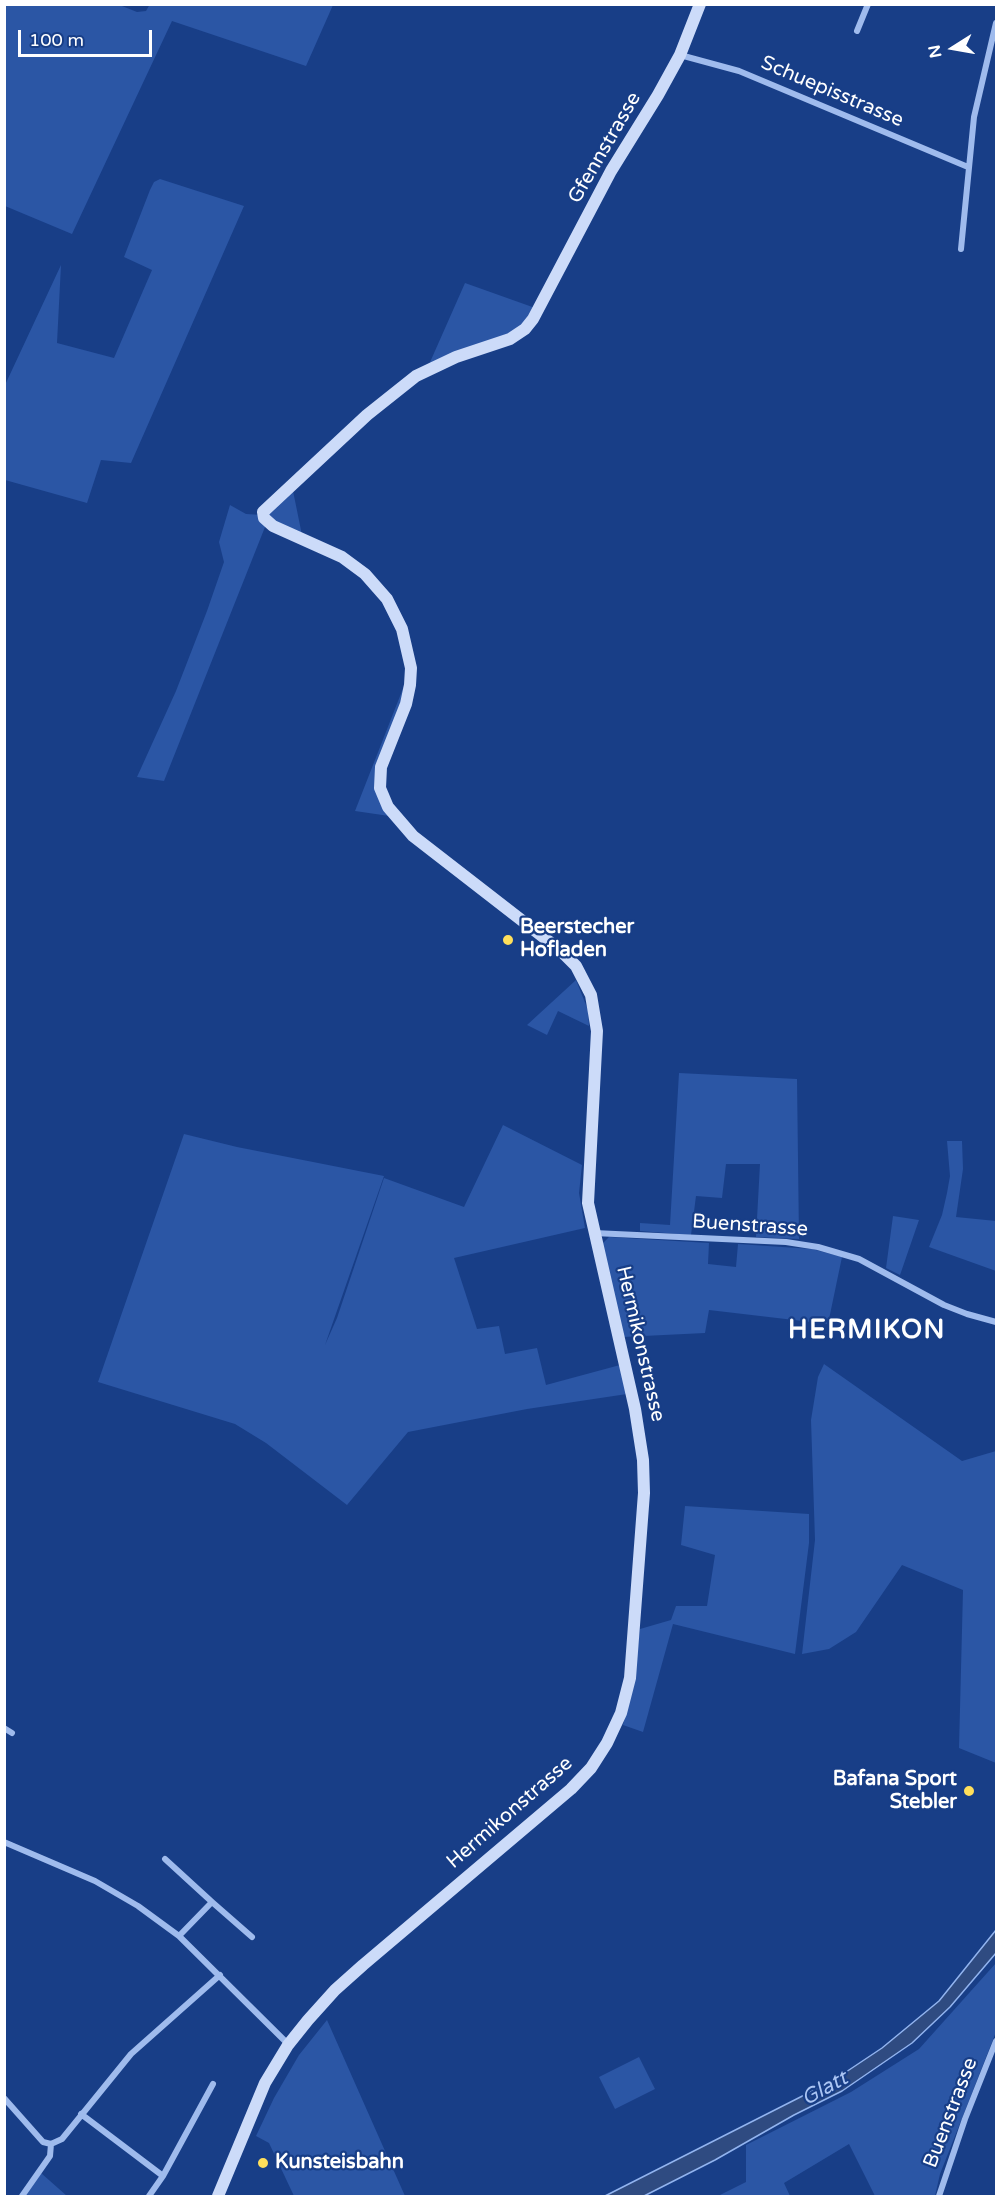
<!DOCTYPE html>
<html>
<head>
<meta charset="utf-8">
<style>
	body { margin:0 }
	#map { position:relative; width:1001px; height:2201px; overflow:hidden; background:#183e87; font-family:"Varela Round",sans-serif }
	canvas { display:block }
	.frame { position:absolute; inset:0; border:6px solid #fff; pointer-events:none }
	.north { position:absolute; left:923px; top:18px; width:60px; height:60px; -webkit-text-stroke:4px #183e87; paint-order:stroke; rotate:259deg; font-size:16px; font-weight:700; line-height:24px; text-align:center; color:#fff }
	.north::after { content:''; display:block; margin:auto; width:21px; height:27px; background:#fff; clip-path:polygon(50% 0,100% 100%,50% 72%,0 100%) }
	.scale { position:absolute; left:18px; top:30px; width:134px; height:27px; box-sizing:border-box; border:3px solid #fff; border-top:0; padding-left:8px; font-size:18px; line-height:21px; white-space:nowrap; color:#fff; -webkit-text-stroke:4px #183e87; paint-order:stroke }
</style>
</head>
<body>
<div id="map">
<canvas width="1001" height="2201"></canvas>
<div class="frame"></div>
<div class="north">N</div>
<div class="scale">100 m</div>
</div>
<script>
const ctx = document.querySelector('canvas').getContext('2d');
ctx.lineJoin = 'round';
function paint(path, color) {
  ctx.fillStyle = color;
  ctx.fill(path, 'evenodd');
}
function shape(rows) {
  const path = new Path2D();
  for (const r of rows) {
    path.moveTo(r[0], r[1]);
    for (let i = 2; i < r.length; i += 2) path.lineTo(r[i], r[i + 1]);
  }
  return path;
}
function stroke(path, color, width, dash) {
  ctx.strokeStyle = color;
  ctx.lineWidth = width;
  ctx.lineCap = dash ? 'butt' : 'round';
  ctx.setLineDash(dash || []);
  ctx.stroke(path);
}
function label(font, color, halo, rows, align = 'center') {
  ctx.font = font + ' "Varela Round",sans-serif';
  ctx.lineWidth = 4.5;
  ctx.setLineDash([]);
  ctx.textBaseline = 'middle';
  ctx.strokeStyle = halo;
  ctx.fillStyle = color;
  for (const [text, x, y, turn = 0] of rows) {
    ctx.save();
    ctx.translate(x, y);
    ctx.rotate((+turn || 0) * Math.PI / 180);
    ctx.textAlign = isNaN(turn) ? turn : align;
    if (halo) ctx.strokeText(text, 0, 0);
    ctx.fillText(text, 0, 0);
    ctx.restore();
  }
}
const green = shape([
	[117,4,137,12,146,11,150,4,333,5,306,66,172,21,72,234,5,206,5,5],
	[160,179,244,206,131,463,101,460,87,503,5,480,5,385,61,265,57,343,114,358,152,270,124,257,150,190,154,182],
	[465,283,538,309,525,329,427,369],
	[292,486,303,540,267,522,164,781,137,777,176,691,207,611,224,562,219,542,230,505,246,514,263,515],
	[411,668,379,777,396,817,355,811],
	[576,980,588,1010,589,1026,558,1011,547,1035,527,1025],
	[679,1073,797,1079,799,1239,756,1237,760,1164,726,1164,722,1198,696,1196,691,1235,640,1231,640,1223,670,1225],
	[503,1125,582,1165,579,1193,585,1228,454,1258,477,1329,499,1326,505,1354,537,1348,546,1385,620,1365,627,1394,527,1409,408,1432,347,1505,266,1443,235,1424,98,1382,184,1134,237,1147,384,1176,325,1345,337,1318,384,1178,464,1207],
	[947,1141,962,1141,963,1169,956,1217,996,1221,996,1271,929,1247,942,1215,947,1193,950,1176],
	[893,1216,919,1220,900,1275,886,1268],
	[609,1237,709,1243,708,1264,736,1267,738,1244,812,1249,842,1257,828,1324,709,1310,705,1333,623,1337,602,1244],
	[824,1364,962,1461,996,1451,996,1763,959,1748,963,1590,902,1565,856,1632,829,1649,802,1654,815,1540,811,1420,818,1377],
	[685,1506,809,1514,809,1543,795,1654,673,1624,643,1732,623,1725,633,1687,640,1629,671,1620,676,1606,707,1606,715,1555,681,1545],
	[996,1963,996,2032,940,2174,935,2196,875,2196,849,2144,784,2183,790,2196,718,2196,746,2182,746,2145,851,2092,919,2049],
	[327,2020,393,2169,405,2196,294,2196,269,2143,256,2136,274,2098,299,2055],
	[639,2057,655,2089,615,2109,599,2077],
	[41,2173,67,2196,24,2196]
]);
const water = shape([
	[996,1930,996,1953,950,2007,912,2043,842,2091,794,2115,715,2160,644,2196,605,2196,834,2080,882,2048,939,2001,996,1930]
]);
const street = shape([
	[857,31,868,4],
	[680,55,739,71,968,167],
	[961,249,974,117,996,23],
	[594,1233,786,1242,818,1247,859,1259,944,1305,967,1314,996,1322],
	[4,1728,12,1733],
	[4,1842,95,1881,138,1906,179,1936,288,2044],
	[165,1859,212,1902],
	[179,1936,212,1902,252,1937],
	[4,2098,43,2142,51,2144],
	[81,2114,163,2176],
	[51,2144,62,2139,131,2054,220,1975],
	[22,2196,50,2156,51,2144],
	[149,2196,163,2176,213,2084],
	[939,2196,965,2119,996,2041]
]);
const secondary = shape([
	[218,2196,265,2083,288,2045,308,2020,335,1990,363,1965,571,1789,591,1768,607,1743,621,1713,630,1678,644,1493,643,1460,635,1409,588,1203,597,1031,591,995,576,966,560,950,413,836,388,807,380,788,381,767,406,704,410,685,411,668,402,629,387,599,365,574,342,557,273,526,264,518,263,512,367,415,416,376,456,357,510,339,525,329,533,319,611,171,658,95,680,55,700,4]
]);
const markers = [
	[508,940,6,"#ffdf5b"],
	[969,1791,6,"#ffdf5b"],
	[263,2163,6,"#ffdf5b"]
];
const streetNames = [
	["Schuepisstrasse",832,92,23],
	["Gfennstrasse",605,148,-60],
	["Buenstrasse",750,1226,4],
	["Hermikonstrasse",640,1344,77],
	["Hermikonstrasse",510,1813,-41],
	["Buenstrasse",951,2113,-69]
];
const poiNames = [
	["Beerstecher",520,928],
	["Hofladen",520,951],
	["Bafana Sport",957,1780,"right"],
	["Stebler",957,1803,"right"],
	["Kunsteisbahn",275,2163]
];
const waterNames = [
	["Glatt",825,2089,-29]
];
const districtNames = [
	["HERMIKON",867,1331]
];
paint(green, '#2b56a5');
paint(water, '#2f4b81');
stroke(water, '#92b4ef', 1.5);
stroke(street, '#9fbbed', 6);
stroke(secondary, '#ccdbf9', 12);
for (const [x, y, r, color] of markers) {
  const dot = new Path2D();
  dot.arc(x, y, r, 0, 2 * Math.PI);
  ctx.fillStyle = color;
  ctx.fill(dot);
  stroke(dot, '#183e87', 2);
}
label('20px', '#fff', '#183e87', streetNames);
label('bold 20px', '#fff', '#183e87', poiNames, 'left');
label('italic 21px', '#abc5f4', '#183e87', waterNames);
ctx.letterSpacing = '1.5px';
label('bold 26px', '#fff', '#183e87', districtNames);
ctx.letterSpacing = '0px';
</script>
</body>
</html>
